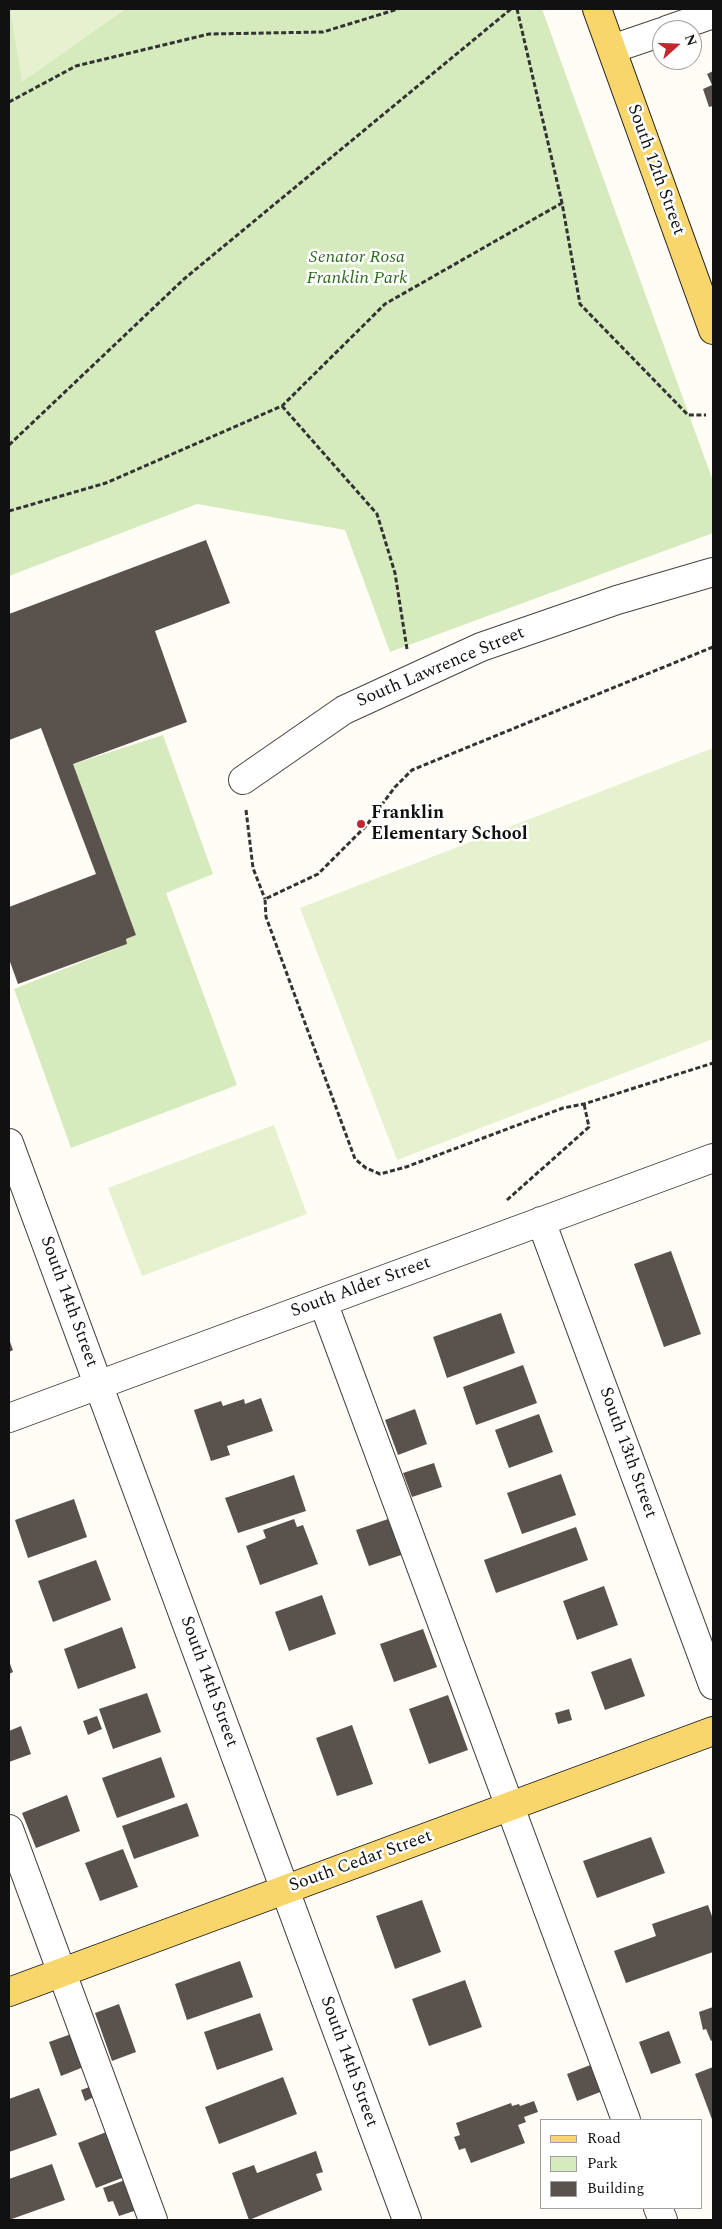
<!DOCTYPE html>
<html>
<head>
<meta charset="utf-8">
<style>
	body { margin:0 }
	#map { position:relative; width:722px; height:2229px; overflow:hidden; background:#fffdf5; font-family:Spectral,serif }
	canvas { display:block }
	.frame { position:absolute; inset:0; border:10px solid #111; pointer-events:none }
	.legend { position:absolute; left:540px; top:2119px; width:162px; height:90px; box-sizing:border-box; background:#fff; border:1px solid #a0a0a0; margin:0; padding:6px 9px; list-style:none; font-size:15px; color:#111 }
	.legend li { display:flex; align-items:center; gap:10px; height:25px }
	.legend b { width:25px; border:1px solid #a0a0a0 }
	.north { position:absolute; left:652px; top:20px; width:50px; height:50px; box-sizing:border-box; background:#fff; border:1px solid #a0a0a0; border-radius:50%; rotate:70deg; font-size:14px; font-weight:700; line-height:20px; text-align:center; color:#111 }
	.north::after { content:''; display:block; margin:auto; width:18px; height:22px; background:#c4262e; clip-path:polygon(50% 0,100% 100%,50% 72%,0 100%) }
</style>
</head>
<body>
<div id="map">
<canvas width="722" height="2229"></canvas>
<div class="frame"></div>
<ul class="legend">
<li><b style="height:6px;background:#f9d66b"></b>Road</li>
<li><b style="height:14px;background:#d5ebbd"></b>Park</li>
<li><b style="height:14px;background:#5a524d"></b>Building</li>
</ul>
<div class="north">N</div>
</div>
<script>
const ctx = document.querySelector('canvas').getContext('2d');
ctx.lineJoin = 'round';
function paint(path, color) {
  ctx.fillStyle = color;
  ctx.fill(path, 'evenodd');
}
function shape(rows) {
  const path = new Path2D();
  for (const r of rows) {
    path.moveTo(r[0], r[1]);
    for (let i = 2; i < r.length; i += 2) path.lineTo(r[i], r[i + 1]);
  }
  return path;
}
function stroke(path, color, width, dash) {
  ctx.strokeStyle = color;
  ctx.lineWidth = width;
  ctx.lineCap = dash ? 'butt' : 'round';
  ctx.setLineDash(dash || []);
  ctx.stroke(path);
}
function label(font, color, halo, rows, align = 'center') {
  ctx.font = font + ' Spectral,serif';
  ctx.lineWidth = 5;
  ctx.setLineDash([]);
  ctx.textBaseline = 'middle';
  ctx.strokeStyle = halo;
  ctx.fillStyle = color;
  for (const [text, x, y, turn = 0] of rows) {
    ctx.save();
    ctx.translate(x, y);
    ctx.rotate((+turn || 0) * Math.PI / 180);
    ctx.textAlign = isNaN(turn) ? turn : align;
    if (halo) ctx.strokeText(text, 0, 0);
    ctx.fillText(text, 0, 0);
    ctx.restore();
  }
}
const green = shape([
	[9,9,542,9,713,481,713,533,390,652,345,530,197,504,9,576],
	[163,735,213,874,166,893,237,1085,71,1148,14,989,127,944,126,939,136,935,73,764]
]);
const pitch = shape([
	[10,9,126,9,22,82],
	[713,748,713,1039,397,1160,300,908],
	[274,1125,307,1214,142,1276,108,1188]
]);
const building = shape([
	[713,71,713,106,709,107,703,89,712,85,707,74],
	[206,540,230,603,155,631,187,722,73,764,136,935,126,939,127,944,18,984,9,959,9,907,96,874,41,728,9,740,9,614],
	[671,1251,701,1334,664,1347,634,1264],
	[501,1313,515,1353,447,1378,433,1337],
	[9,1339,13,1350,9,1352],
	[523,1365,537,1403,476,1425,463,1387],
	[261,1398,273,1431,227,1446,230,1455,211,1461,194,1410,221,1401,223,1406,244,1399,245,1404],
	[415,1409,427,1444,398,1455,385,1420],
	[539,1414,553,1452,509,1468,495,1430],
	[434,1463,442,1487,412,1497,403,1473],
	[561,1474,576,1515,522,1534,507,1493],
	[294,1475,306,1511,238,1533,225,1498],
	[74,1499,87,1537,28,1558,15,1520],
	[391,1518,404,1554,369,1566,356,1530],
	[294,1519,297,1527,303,1525,318,1564,260,1585,246,1546,266,1538,263,1530],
	[576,1527,588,1560,496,1593,484,1560],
	[96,1560,111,1600,53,1622,38,1581],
	[604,1586,618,1625,577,1640,563,1601],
	[322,1595,336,1634,289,1651,275,1612],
	[122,1627,136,1668,78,1689,64,1649],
	[423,1629,437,1667,394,1682,380,1644],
	[631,1658,645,1696,605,1710,591,1672],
	[9,1661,13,1672,9,1674],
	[147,1693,161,1732,113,1749,99,1709],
	[448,1695,468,1750,429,1764,409,1709],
	[569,1709,572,1720,558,1724,555,1713],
	[97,1716,102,1729,88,1735,83,1721],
	[352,1725,373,1784,337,1796,316,1738],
	[21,1726,31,1754,9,1762,9,1731],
	[161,1757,175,1797,117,1818,102,1778],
	[67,1795,80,1831,36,1848,22,1813],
	[187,1803,199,1836,134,1859,122,1826],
	[651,1837,665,1873,597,1898,583,1861],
	[123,1849,138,1887,100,1901,85,1863],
	[422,1900,441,1952,395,1969,376,1916],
	[708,1905,713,1919,713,1952,626,1983,614,1951,656,1936,652,1924],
	[240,1961,253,1997,187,2020,175,1984],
	[465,1980,482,2027,429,2046,412,1999],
	[119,2004,136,2052,112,2061,95,2013],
	[713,2007,713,2040,711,2041,706,2029,703,2030,699,2012],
	[260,2013,273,2050,217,2070,204,2032],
	[669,2031,681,2063,651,2074,639,2042],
	[74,2033,86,2066,61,2076,49,2042],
	[593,2064,603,2091,577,2101,567,2074],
	[713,2067,713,2122,695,2074],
	[283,2077,297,2114,219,2144,205,2107],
	[92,2086,96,2096,85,2101,81,2090],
	[39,2088,57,2135,9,2152,9,2099],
	[534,2101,538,2112,524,2117,526,2122,518,2125,525,2143,471,2163,465,2148,459,2150,454,2137,460,2135,456,2123,511,2103,512,2106,519,2104,520,2106],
	[109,2131,127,2176,96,2188,78,2143],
	[316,2151,323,2172,316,2174,322,2190,249,2220,232,2173,254,2165,257,2173],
	[52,2164,65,2200,9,2220,9,2179],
	[128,2179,140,2209,119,2216,113,2201,108,2202,103,2188]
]);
const path = shape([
	[517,9,562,203,580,304,688,415,706,415],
	[9,102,76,66,209,34,323,32,398,9],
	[282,406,377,514,395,573,407,649],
	[9,445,184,279,511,9],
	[9,511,106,483,282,406,385,304,562,203],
	[713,647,412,770,395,787,366,826,318,874,265,899,266,917,355,1159,366,1168,380,1174,406,1167,563,1108,584,1104,713,1063],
	[246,810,253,868,265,899],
	[507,1200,589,1127,584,1104]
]);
const minor = shape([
	[667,30,713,14],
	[612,49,662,32],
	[243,780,344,710,481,647,617,600,713,572],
	[9,1143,407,2220],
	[541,1221,713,1685],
	[323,1302,626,2120],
	[9,1418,713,1158],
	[9,1829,153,2220],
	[658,2208,663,2220]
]);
const major = shape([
	[597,9,713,330],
	[9,1992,713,1731]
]);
const markers = [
	[361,824,5,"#c4262e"]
];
const streetNames = [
	["South 12th Street",655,170,70],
	["South Lawrence Street",441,668,-23],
	["South Alder Street",361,1288,-20],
	["South 14th Street",68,1302,70],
	["South 13th Street",627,1453,70],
	["South 14th Street",208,1682,70],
	["South Cedar Street",361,1862,-20],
	["South 14th Street",348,2062,70]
];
const parkNames = [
	["Senator Rosa",357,258],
	["Franklin Park",357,279]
];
const poiNames = [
	["Franklin",371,814],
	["Elementary School",371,835]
];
paint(green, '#d5ebbd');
paint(pitch, '#e6f2cf');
paint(building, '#5a524d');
stroke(minor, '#444', 30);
stroke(major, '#222', 30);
stroke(path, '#333', 3, [5, 2.5]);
stroke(minor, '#fff', 28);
stroke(major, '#f9d66b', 28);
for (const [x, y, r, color] of markers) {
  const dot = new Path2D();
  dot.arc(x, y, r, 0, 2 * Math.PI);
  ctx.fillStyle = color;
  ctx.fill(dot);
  stroke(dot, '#fff', 2);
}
label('18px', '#111', '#fff', streetNames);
label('italic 18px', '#2f6b1f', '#fff', parkNames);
label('bold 18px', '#111', '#fff', poiNames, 'left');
</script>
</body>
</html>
